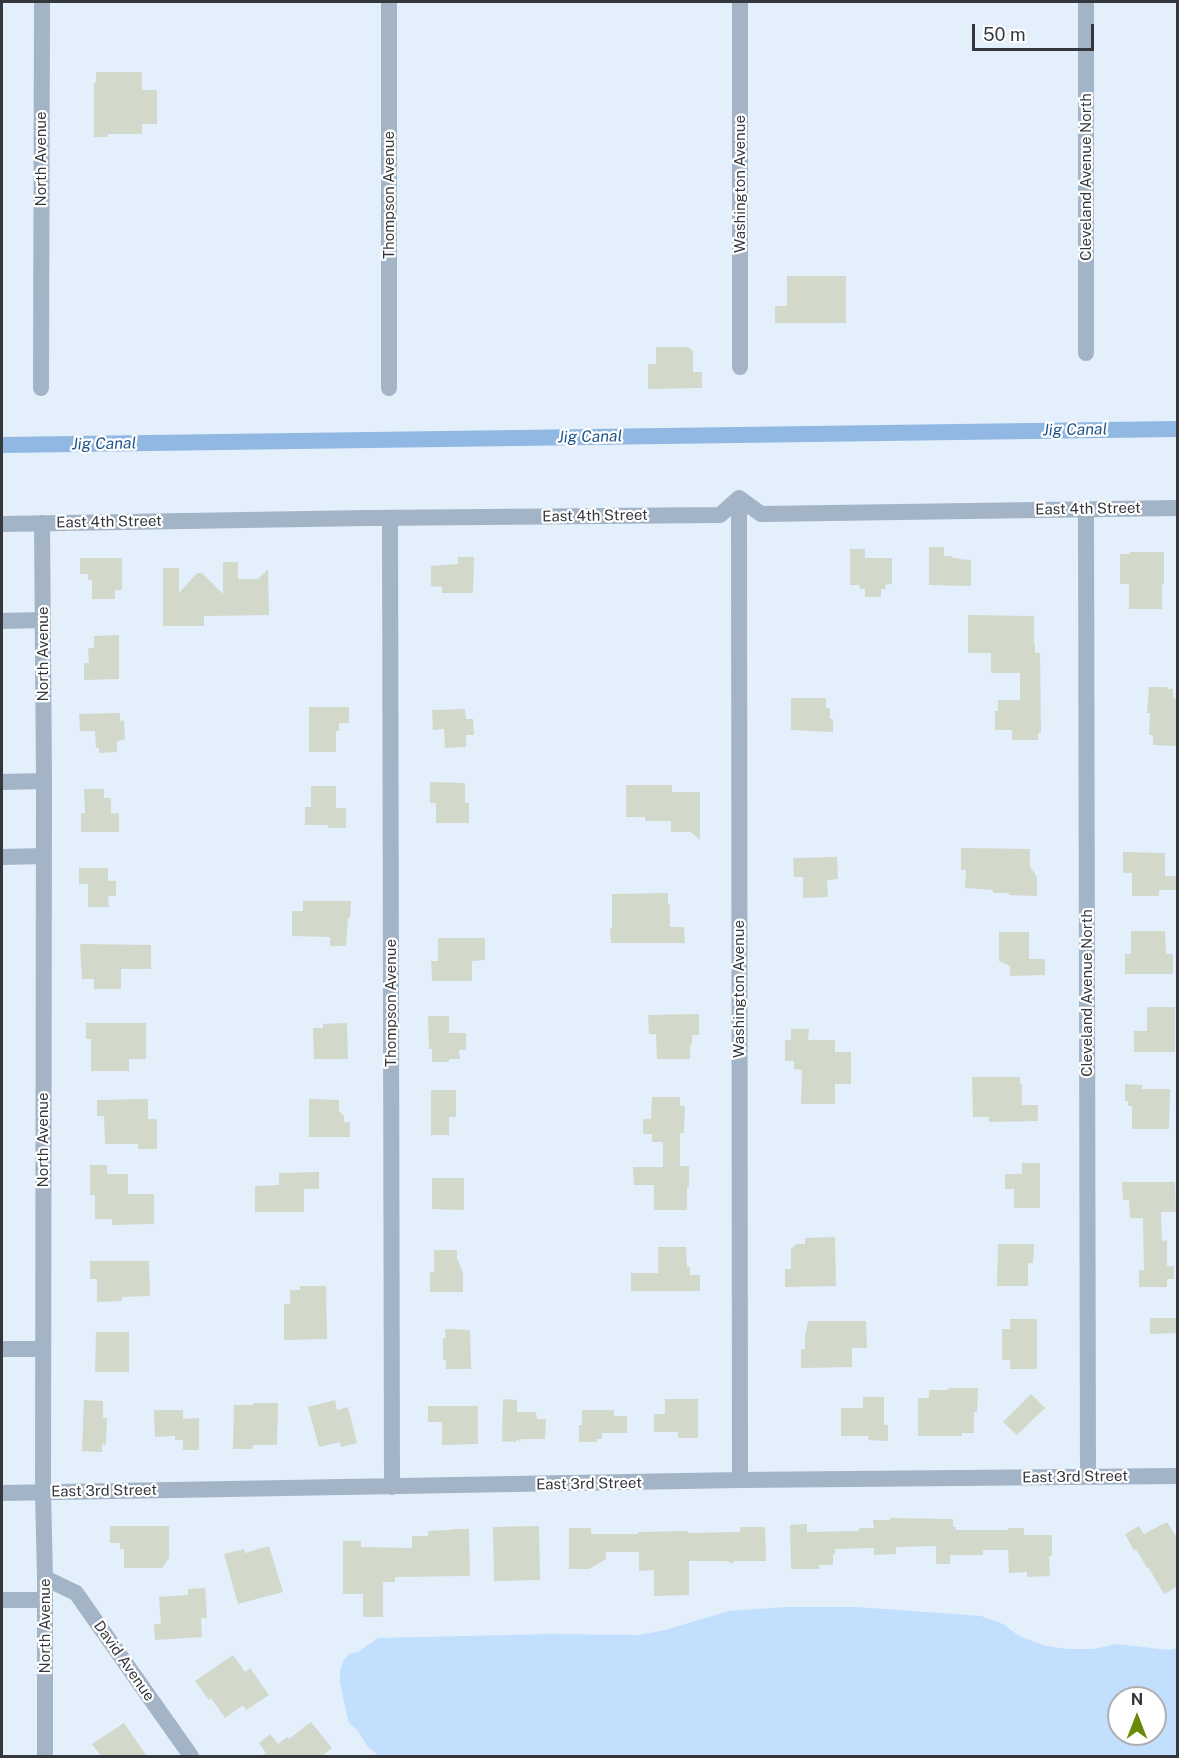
<!DOCTYPE html>
<html>
<head>
<meta charset="utf-8">
<style>
	body { margin:0 }
	#map { position:relative; width:1179px; height:1758px; overflow:hidden; background:#e4effc; font-family:"Public Sans",sans-serif }
	canvas { display:block }
	.frame { position:absolute; inset:0; border:3px solid #34383d; pointer-events:none }
	.north { position:absolute; left:1107px; top:1686px; width:60px; height:60px; box-sizing:border-box; background:#fff; border:2px solid #aeafb1; border-radius:50%; rotate:0deg; font-size:16px; font-weight:700; line-height:24px; text-align:center; color:#34383d }
	.north::after { content:''; display:block; margin:auto; width:21px; height:27px; background:#6a8a07; clip-path:polygon(50% 0,100% 100%,50% 72%,0 100%) }
	.scale { position:absolute; left:972px; top:24px; width:122px; height:27px; box-sizing:border-box; border:3px solid #34383d; border-top:0; padding-left:8px; font-size:18px; line-height:21px; white-space:nowrap; color:#34383d; -webkit-text-stroke:4px #fff; paint-order:stroke }
</style>
</head>
<body>
<div id="map">
<canvas width="1179" height="1758"></canvas>
<div class="frame"></div>
<div class="north">N</div>
<div class="scale">50 m</div>
</div>
<script>
const ctx = document.querySelector('canvas').getContext('2d');
ctx.lineJoin = 'round';
function paint(path, color) {
  ctx.fillStyle = color;
  ctx.fill(path, 'evenodd');
}
function shape(rows) {
  const path = new Path2D();
  for (const r of rows) {
    path.moveTo(r[0], r[1]);
    for (let i = 2; i < r.length; i += 2) path.lineTo(r[i], r[i + 1]);
  }
  return path;
}
function stroke(path, color, width, dash) {
  ctx.strokeStyle = color;
  ctx.lineWidth = width;
  ctx.lineCap = dash ? 'butt' : 'round';
  ctx.setLineDash(dash || []);
  ctx.stroke(path);
}
function label(font, color, halo, rows, align = 'center') {
  ctx.font = font + ' "Public Sans",sans-serif';
  ctx.lineWidth = 4.5;
  ctx.setLineDash([]);
  ctx.textBaseline = 'middle';
  ctx.strokeStyle = halo;
  ctx.fillStyle = color;
  for (const [text, x, y, turn = 0] of rows) {
    ctx.save();
    ctx.translate(x, y);
    ctx.rotate((+turn || 0) * Math.PI / 180);
    ctx.textAlign = isNaN(turn) ? turn : align;
    if (halo) ctx.strokeText(text, 0, 0);
    ctx.fillText(text, 0, 0);
    ctx.restore();
  }
}
const green = shape([
	[785,1607,857,1607,981,1616,1003,1624,1019,1636,1046,1646,1068,1649,1093,1649,1117,1644,1169,1650,1177,1648,1177,1756,379,1756,368,1747,357,1730,349,1723,345,1707,340,1682,340,1671,343,1661,349,1654,358,1652,378,1638,551,1634,639,1635,665,1630,729,1611],
	[1119,1698,1155,1698,1155,1734,1119,1734]
]);
const canal = shape([
	[2,445,1178,429]
]);
const building = shape([
	[96,72,142,72,142,90,157,90,157,124,142,124,142,134,108,134,108,137,94,137,94,83,96,83],
	[787,276,846,276,846,323,775,323,775,306,787,306],
	[656,347,688,347,693,351,693,372,702,372,702,388,648,389,648,364,656,364],
	[929,547,944,547,944,556,952,556,952,558,958,558,959,559,971,560,971,586,929,585],
	[850,549,865,549,865,558,892,558,892,584,885,585,886,589,881,589,881,597,865,597,865,589,860,589,859,585,850,585],
	[1130,552,1164,552,1164,584,1162,584,1162,609,1129,609,1129,584,1120,584,1120,554,1130,554],
	[458,557,474,557,473,593,442,593,442,587,431,586,431,566,458,564],
	[80,558,122,558,122,590,115,590,115,599,92,599,92,580,88,580,88,574,80,574],
	[223,562,238,562,238,579,258,579,268,569,269,615,204,616,204,626,163,626,163,568,179,568,179,593,197,573,202,573,223,594],
	[968,615,1034,616,1034,644,1035,644,1035,653,1040,653,1041,733,1038,733,1038,740,1012,740,1012,730,995,730,995,711,998,711,998,700,1020,700,1020,673,991,673,991,653,968,653],
	[119,635,119,679,84,680,84,663,89,663,88,648,94,648,94,636],
	[1149,687,1167,687,1167,689,1173,689,1173,698,1178,699,1178,746,1153,745,1153,735,1149,735,1150,713,1147,713],
	[791,698,826,698,826,708,830,708,830,719,833,719,833,732,791,730],
	[309,707,349,707,349,723,339,723,339,731,336,731,336,752,309,752],
	[465,709,466,719,473,719,474,735,466,735,466,747,445,748,444,729,433,730,432,710],
	[120,713,120,721,124,720,125,740,117,741,117,752,99,753,99,748,96,748,95,731,80,731,79,714],
	[430,782,465,783,465,803,469,803,469,823,436,823,436,803,430,803],
	[626,785,672,785,672,792,700,792,700,840,691,832,671,832,671,821,645,821,645,817,626,817],
	[311,786,336,786,336,808,346,808,346,828,328,828,328,825,305,825,305,807,311,807],
	[84,789,104,789,104,798,111,798,111,814,119,813,119,832,81,832,81,813,85,813],
	[961,848,1030,849,1030,867,1037,877,1037,896,1009,895,1009,893,993,893,993,890,965,888,966,870,961,870],
	[1123,852,1165,853,1165,876,1178,876,1178,890,1159,890,1159,896,1132,896,1132,873,1123,873],
	[837,857,838,879,827,880,828,897,803,898,803,877,794,877,793,858],
	[79,868,108,868,108,881,116,881,116,896,108,896,109,907,88,907,88,884,79,884],
	[668,893,668,904,670,904,670,927,684,927,685,943,611,943,610,928,612,928,612,894],
	[303,901,351,901,350,918,348,918,346,946,330,946,330,937,292,936,292,911,303,911],
	[1131,931,1165,931,1166,954,1173,954,1173,974,1125,974,1125,954,1131,954],
	[999,932,1029,932,1029,959,1045,959,1045,975,1010,976,1010,966,999,961],
	[438,938,485,938,485,960,472,961,472,981,432,981,431,961,438,961],
	[80,944,151,945,151,969,121,969,121,989,94,989,94,979,82,979],
	[1147,1007,1175,1007,1175,1052,1134,1052,1134,1031,1147,1031],
	[699,1014,699,1035,692,1035,692,1044,690,1046,690,1059,657,1059,656,1034,649,1034,648,1015],
	[428,1016,449,1016,449,1033,466,1033,466,1050,459,1050,460,1059,449,1059,449,1062,432,1062,432,1049,429,1049],
	[86,1023,146,1023,146,1059,129,1059,129,1071,91,1071,91,1039,86,1039],
	[347,1023,348,1059,314,1059,313,1028,323,1028,323,1024],
	[791,1029,809,1029,808,1040,835,1040,835,1052,851,1052,851,1084,835,1084,835,1104,801,1104,802,1070,794,1069,794,1061,785,1061,785,1040,791,1040],
	[972,1077,1020,1077,1020,1084,1022,1084,1022,1105,1038,1105,1038,1121,989,1122,989,1117,973,1117],
	[1125,1084,1142,1085,1142,1089,1170,1089,1169,1129,1132,1129,1132,1106,1128,1106,1128,1101,1125,1101],
	[431,1090,456,1090,456,1117,449,1117,449,1135,431,1135],
	[652,1097,680,1097,680,1106,685,1106,684,1133,680,1133,680,1166,689,1166,689,1187,687,1187,687,1210,654,1210,654,1185,634,1185,633,1167,663,1167,663,1142,652,1142,652,1134,643,1134,643,1119,651,1119],
	[148,1099,148,1119,157,1119,157,1149,138,1149,138,1144,105,1144,104,1116,97,1116,97,1100],
	[309,1099,339,1100,339,1111,344,1116,344,1122,350,1122,350,1137,309,1137],
	[1022,1163,1040,1163,1040,1208,1014,1208,1014,1189,1005,1189,1005,1174,1022,1174],
	[90,1165,107,1165,107,1174,128,1174,128,1194,154,1194,154,1224,112,1225,112,1219,95,1219,95,1195,90,1195],
	[319,1172,319,1189,304,1189,304,1212,255,1212,255,1186,279,1185,279,1173],
	[432,1178,464,1178,464,1210,432,1209],
	[1122,1182,1175,1182,1176,1212,1161,1212,1162,1241,1167,1240,1167,1266,1174,1266,1174,1279,1167,1279,1167,1287,1139,1287,1139,1270,1144,1270,1143,1218,1130,1218,1129,1200,1123,1200],
	[835,1237,836,1286,785,1287,785,1269,791,1269,791,1249,796,1244,805,1244,805,1238],
	[998,1244,1034,1244,1033,1263,1028,1263,1028,1286,997,1286],
	[658,1247,686,1247,687,1267,690,1267,690,1275,700,1275,700,1291,631,1291,631,1273,658,1273],
	[434,1250,457,1250,457,1258,463,1273,463,1292,430,1292,430,1272,434,1272],
	[90,1261,149,1261,150,1296,122,1297,122,1301,97,1302,97,1279,90,1279],
	[300,1286,326,1286,327,1339,284,1340,284,1304,290,1304,290,1290,300,1290],
	[1150,1318,1178,1318,1178,1333,1150,1334],
	[1010,1319,1037,1319,1037,1369,1010,1369,1010,1360,1002,1360,1002,1329,1010,1329],
	[808,1321,866,1321,867,1348,852,1348,852,1367,801,1368,801,1349,805,1349,805,1333,806,1333],
	[445,1329,470,1330,471,1369,446,1369,446,1360,443,1360,443,1338,446,1338],
	[96,1332,129,1332,129,1372,95,1372],
	[948,1388,978,1388,977,1412,974,1412,974,1433,962,1433,962,1436,918,1436,918,1398,929,1398,929,1390,948,1390],
	[1031,1394,1045,1408,1017,1435,1003,1422],
	[863,1397,884,1397,884,1425,888,1425,888,1441,868,1440,869,1436,841,1436,841,1408,863,1408],
	[503,1399,517,1400,517,1412,536,1412,537,1419,546,1419,545,1439,521,1439,521,1441,516,1440,516,1442,502,1441],
	[665,1399,698,1399,698,1438,678,1438,678,1432,654,1432,654,1414,665,1414],
	[84,1400,103,1401,103,1418,107,1418,106,1445,102,1444,102,1452,82,1451],
	[335,1400,337,1410,348,1407,357,1443,341,1447,340,1442,319,1447,308,1407],
	[253,1403,278,1403,277,1445,253,1445,253,1449,233,1449,234,1405,253,1405],
	[428,1406,478,1406,478,1444,442,1445,442,1422,428,1422],
	[154,1410,183,1410,183,1419,199,1418,199,1450,183,1450,183,1440,175,1440,175,1436,155,1437],
	[582,1410,614,1410,614,1416,627,1416,627,1433,602,1433,602,1439,597,1439,597,1442,579,1442,579,1425,582,1425],
	[890,1518,953,1519,953,1527,956,1527,956,1530,1008,1530,1008,1528,1024,1528,1024,1535,1052,1535,1052,1556,1049,1556,1050,1576,1027,1577,1027,1572,1009,1573,1008,1550,983,1550,983,1555,950,1555,950,1564,936,1564,936,1546,896,1547,896,1554,874,1555,874,1548,835,1549,835,1554,833,1554,833,1565,819,1565,819,1569,791,1569,790,1525,807,1524,807,1532,859,1531,859,1528,874,1528,873,1520,890,1520],
	[1167,1522,1178,1540,1178,1586,1164,1594,1148,1567,1147,1568,1136,1549,1134,1551,1125,1534,1139,1526,1144,1534],
	[110,1526,169,1526,169,1558,162,1568,124,1568,124,1549,120,1549,120,1543,110,1543],
	[539,1526,540,1580,494,1581,493,1527],
	[740,1527,765,1527,766,1561,734,1561,732,1564,728,1561,689,1561,689,1595,654,1596,654,1570,639,1571,639,1552,606,1552,606,1559,589,1569,569,1569,569,1528,591,1528,591,1534,638,1534,638,1532,688,1531,688,1533,740,1532],
	[451,1529,469,1529,470,1576,395,1577,395,1582,383,1582,383,1617,363,1617,363,1594,343,1594,343,1541,361,1541,361,1547,412,1548,412,1536,428,1536,428,1531,451,1530],
	[269,1546,283,1592,238,1604,224,1554,244,1549,245,1553],
	[205,1588,207,1618,201,1618,202,1637,155,1640,154,1624,161,1624,159,1597,188,1595,188,1589],
	[233,1655,245,1672,250,1668,269,1695,246,1710,243,1705,225,1718,211,1698,209,1700,195,1681],
	[311,1722,332,1748,322,1756,261,1756,266,1753,259,1743,270,1734,278,1744,287,1737,289,1739],
	[124,1723,139,1745,147,1756,101,1756,92,1744]
]);
const minor = shape([
	[740,2,740,367],
	[1086,353,1086,2],
	[41,388,42,2],
	[389,388,389,2],
	[739,498,740,1480],
	[1086,509,1088,1477],
	[390,518,392,1487],
	[42,523,44,781,43,1492,45,1578,45,1756],
	[2,524,367,518,720,515,739,498,761,514,1178,508],
	[2,621,43,620],
	[2,782,44,781],
	[2,857,44,856],
	[2,1349,43,1349],
	[2,1493,740,1480,1178,1476],
	[45,1578,76,1593,191,1756],
	[2,1600,45,1600]
]);
const streetNames = [
	["North Avenue",41,159,-90],
	["Cleveland Avenue North",1086,177,-90],
	["Washington Avenue",740,184,-90],
	["Thompson Avenue",389,195,-90],
	["East 4th Street",1088,509,-1],
	["East 4th Street",595,516,-1],
	["East 4th Street",109,522,-1],
	["North Avenue",43,654,-90],
	["Washington Avenue",739,989,-90],
	["Cleveland Avenue North",1087,993,-90],
	["Thompson Avenue",391,1003,-90],
	["North Avenue",43,1140,-90],
	["East 3rd Street",1075,1477,-1],
	["East 3rd Street",589,1484,-1],
	["East 3rd Street",104,1491,-1],
	["North Avenue",45,1626,-90],
	["David Avenue",124,1661,55]
];
const waterNames = [
	["Jig Canal",1075,430,-1],
	["Jig Canal",590,437,-1],
	["Jig Canal",104,444,-1]
];
paint(green, '#c2dffe');
stroke(canal, '#91b8e2', 16);
paint(building, '#d2d8ca');
stroke(minor, '#a3b4c7', 16);
label('15px', '#34383d', '#fff', streetNames);
label('italic 16px', '#1f568b', '#fff', waterNames);
</script>
</body>
</html>
